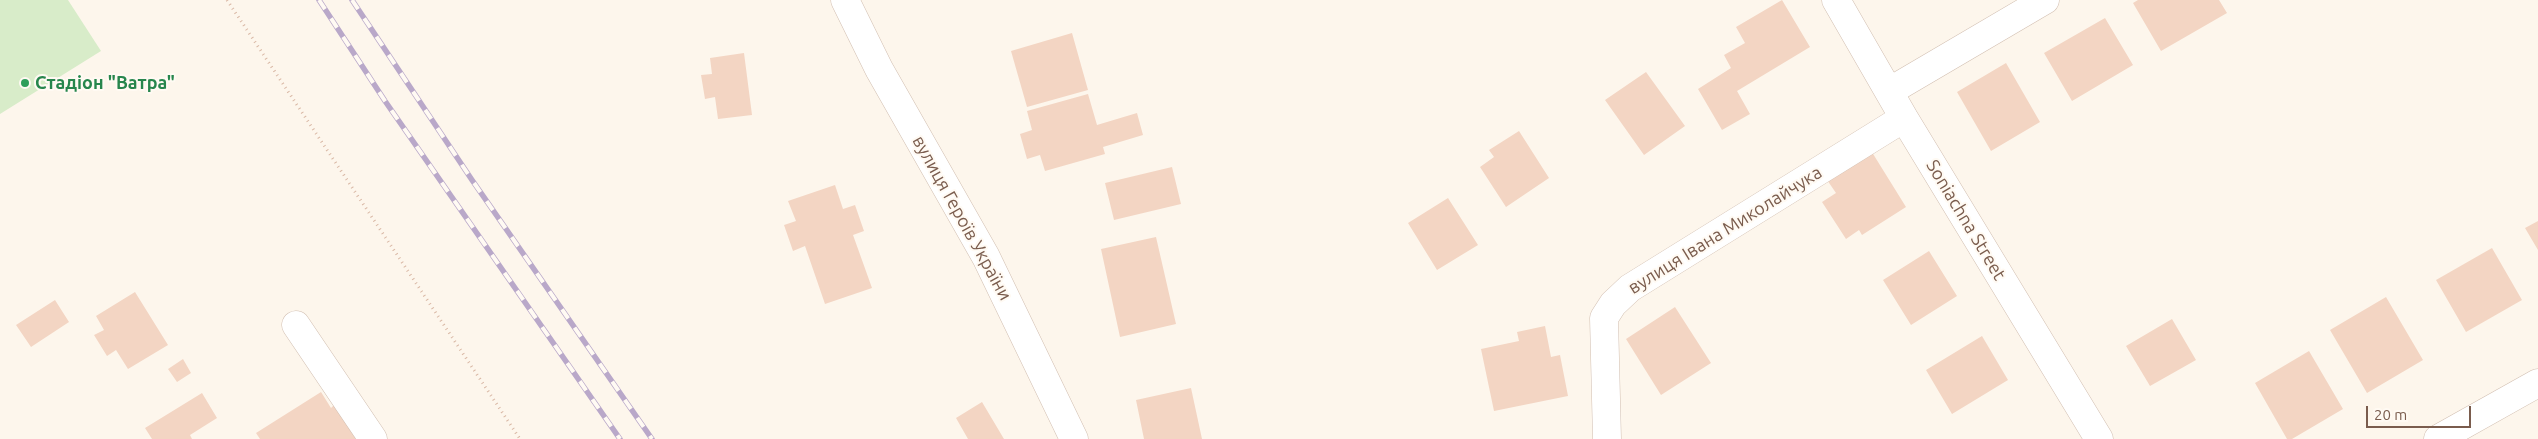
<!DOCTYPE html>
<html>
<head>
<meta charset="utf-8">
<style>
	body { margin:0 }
	#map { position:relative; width:2538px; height:439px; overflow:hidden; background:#fdf6ec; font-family:Ubuntu,sans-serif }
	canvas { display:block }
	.scale { position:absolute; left:2366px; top:406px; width:105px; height:22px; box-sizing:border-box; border:2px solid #7a5c4d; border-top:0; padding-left:6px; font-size:15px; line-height:18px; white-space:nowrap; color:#7a5c4d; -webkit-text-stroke:4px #fffaf3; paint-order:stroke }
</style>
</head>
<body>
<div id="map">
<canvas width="2538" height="439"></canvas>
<div class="scale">20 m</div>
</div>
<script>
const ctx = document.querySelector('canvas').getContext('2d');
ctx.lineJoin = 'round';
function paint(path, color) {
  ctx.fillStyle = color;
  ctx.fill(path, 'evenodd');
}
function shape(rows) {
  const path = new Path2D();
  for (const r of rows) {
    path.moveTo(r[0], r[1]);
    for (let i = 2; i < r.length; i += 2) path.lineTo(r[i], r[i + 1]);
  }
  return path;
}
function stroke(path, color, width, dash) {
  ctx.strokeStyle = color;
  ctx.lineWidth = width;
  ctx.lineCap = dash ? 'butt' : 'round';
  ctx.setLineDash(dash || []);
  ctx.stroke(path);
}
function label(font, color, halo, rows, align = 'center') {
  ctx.font = font + ' Ubuntu,sans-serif';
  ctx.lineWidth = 4;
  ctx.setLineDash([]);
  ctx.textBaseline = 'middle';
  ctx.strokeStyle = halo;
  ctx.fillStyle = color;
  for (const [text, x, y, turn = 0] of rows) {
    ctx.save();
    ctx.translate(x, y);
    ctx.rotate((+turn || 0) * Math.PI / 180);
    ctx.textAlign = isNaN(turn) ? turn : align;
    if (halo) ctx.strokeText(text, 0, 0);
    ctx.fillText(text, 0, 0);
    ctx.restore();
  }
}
const green = shape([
	[0,0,68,0,101,51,0,114]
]);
const building = shape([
	[1782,0,1810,47,1737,91,1750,114,1722,130,1698,89,1731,68,1724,55,1745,43,1736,27],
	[2138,0,2219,0,2227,13,2161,51,2133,3],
	[2105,18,2133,65,2072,101,2044,53],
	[1072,33,1088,90,1027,107,1011,51],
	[744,53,752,115,718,119,715,97,705,99,701,75,712,74,710,58],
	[2006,63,2040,122,1991,151,1957,92],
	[1646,72,1685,126,1644,155,1605,100],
	[1088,94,1097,125,1137,113,1143,135,1103,147,1105,154,1045,171,1040,155,1027,159,1020,134,1032,130,1027,111],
	[1519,131,1549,178,1506,207,1480,167,1494,157,1489,150],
	[1870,149,1906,207,1862,235,1859,230,1846,239,1822,202,1836,193,1825,177],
	[1172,167,1181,204,1114,220,1105,183],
	[835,185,843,209,855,205,864,231,853,235,872,288,825,304,805,246,793,251,784,225,796,221,788,201],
	[1448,198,1478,245,1437,270,1408,223],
	[2538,221,2538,250,2525,228],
	[1156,237,1176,324,1120,337,1101,249],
	[2492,248,2522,300,2466,332,2436,280],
	[1929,251,1957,296,1911,325,1883,280],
	[135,292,168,345,128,369,116,350,107,356,94,335,104,330,96,316],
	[2386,297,2423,360,2367,393,2330,330],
	[55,300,69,322,31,347,16,325],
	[1675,307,1711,363,1661,395,1626,339],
	[2172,319,2196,360,2150,386,2126,346],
	[1545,326,1551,357,1560,355,1568,396,1494,411,1481,349,1519,341,1517,332],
	[1982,336,2008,380,1952,414,1926,370],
	[2309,351,2343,409,2292,439,2287,439,2255,383],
	[183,359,191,373,177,382,168,369],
	[1191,388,1202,439,1144,439,1136,400],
	[321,392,331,408,334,405,356,439,260,439,256,433],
	[202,393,217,418,190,435,192,439,152,439,145,428],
	[982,402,1004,439,968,439,956,418]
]);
const path = shape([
	[227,0,520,439]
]);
const minor = shape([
	[1836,0,1904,118,2099,439],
	[1890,91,2045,0],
	[296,325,373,439],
	[1607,439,1604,318,1613,304,1630,288,1904,118],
	[2438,439,2538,383]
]);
const tertiary = shape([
	[845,0,879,69,986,257,1074,439]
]);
const rail = shape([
	[319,0,385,101,620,439],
	[352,0,472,180,652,439]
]);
const markers = [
	[25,83,5,"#2e9e5b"]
];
const leisureNames = [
	["Стадіон \"Ватра\"",35,83]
];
const streetNames = [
	["вулиця Героїв України",962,218,61],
	["Soniachna Street",1966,220,59],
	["вулиця Івана Миколайчука",1725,230,-32]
];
paint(green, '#d8ecc9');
paint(building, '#f3d5c3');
stroke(minor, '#d1beb0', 29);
stroke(tertiary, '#d1beb0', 29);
stroke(path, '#d9b8a5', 3, [1, 4]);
stroke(minor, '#fff', 28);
stroke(tertiary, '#fff', 28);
stroke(rail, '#b9a8c9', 5.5);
stroke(rail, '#fffaf3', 4, [11]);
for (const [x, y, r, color] of markers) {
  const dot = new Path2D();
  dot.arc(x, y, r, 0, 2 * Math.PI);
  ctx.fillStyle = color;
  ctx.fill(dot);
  stroke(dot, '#fffaf3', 2);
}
label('bold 18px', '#27864d', '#fffaf3', leisureNames, 'left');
label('18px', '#7a5c4d', '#fffaf3', streetNames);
</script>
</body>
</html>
